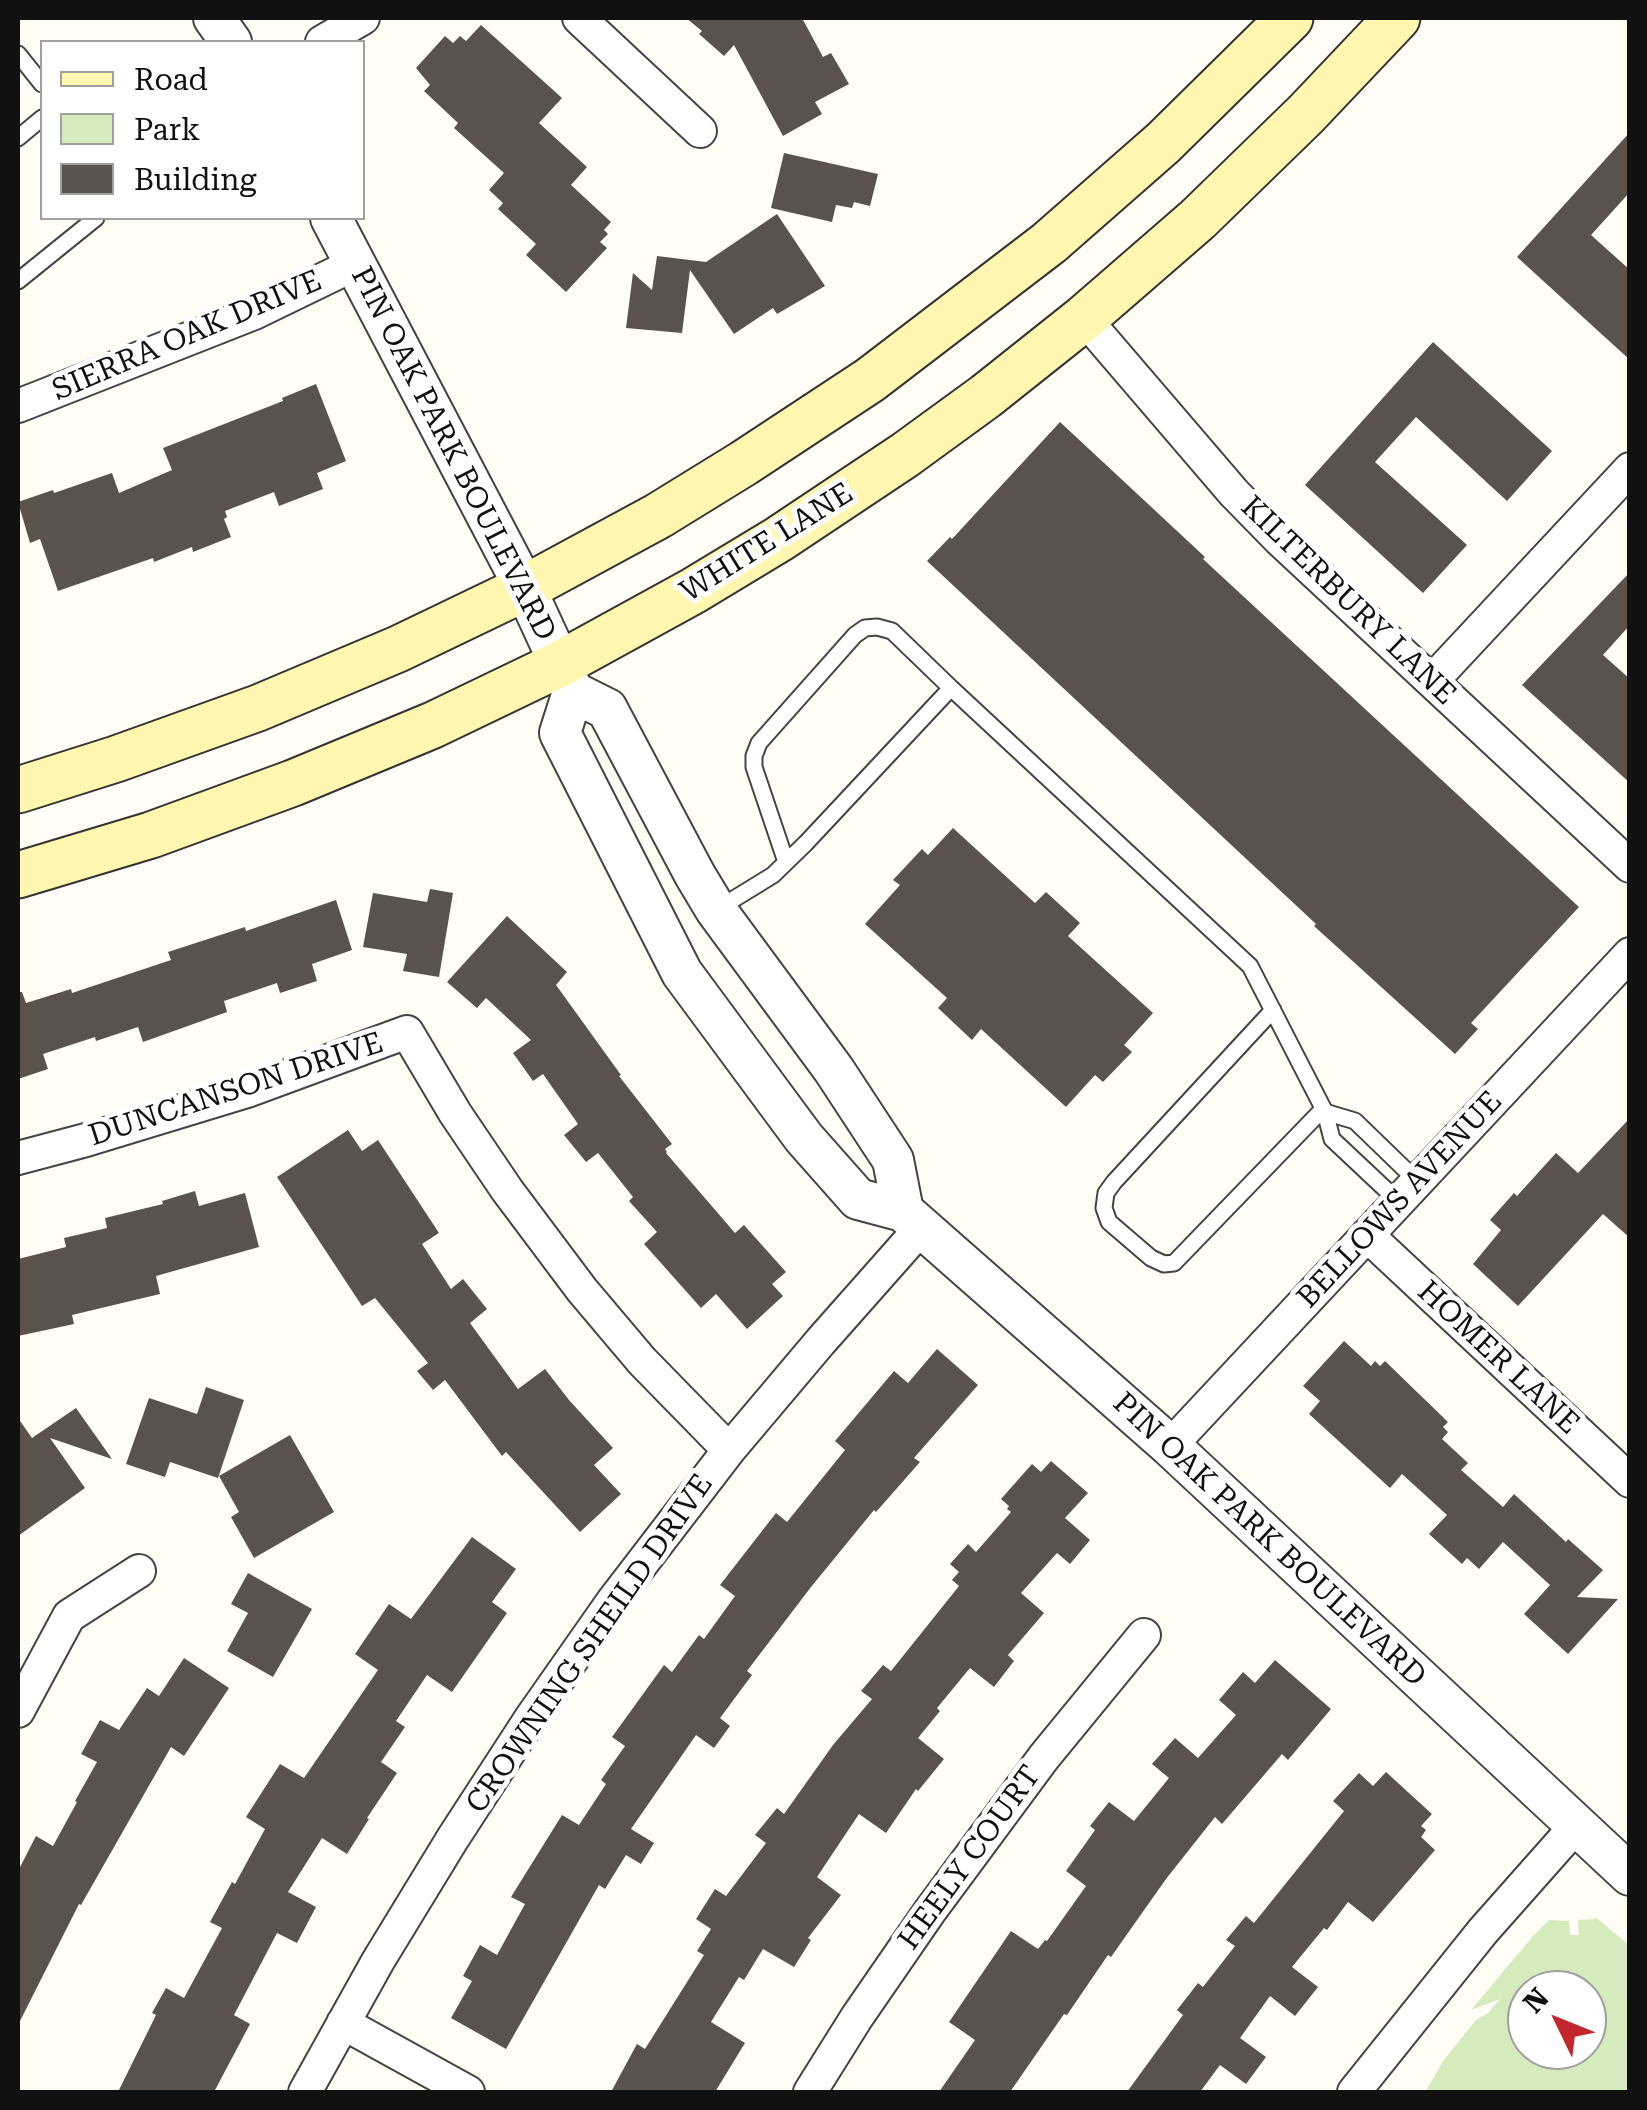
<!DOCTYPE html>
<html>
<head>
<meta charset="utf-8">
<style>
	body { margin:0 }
	#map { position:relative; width:1647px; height:2110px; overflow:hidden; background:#fffdf5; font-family:"Roboto Serif",serif }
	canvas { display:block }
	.frame { position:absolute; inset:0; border:20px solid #111; pointer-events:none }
	.legend { position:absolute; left:40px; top:40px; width:325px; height:180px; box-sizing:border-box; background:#fff; border:2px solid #a0a0a0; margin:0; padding:12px 18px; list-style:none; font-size:30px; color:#111 }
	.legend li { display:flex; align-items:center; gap:20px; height:50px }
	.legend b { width:50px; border:2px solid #a0a0a0 }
	.north { position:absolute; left:1507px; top:1970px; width:100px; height:100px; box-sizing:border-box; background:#fff; border:2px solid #a0a0a0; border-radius:50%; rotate:313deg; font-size:28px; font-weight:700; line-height:40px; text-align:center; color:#111 }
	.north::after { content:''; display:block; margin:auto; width:35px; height:45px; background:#c4262e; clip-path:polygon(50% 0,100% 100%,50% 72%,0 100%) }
</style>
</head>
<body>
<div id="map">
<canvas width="1647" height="2110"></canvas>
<div class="frame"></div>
<ul class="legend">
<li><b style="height:12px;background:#fff6b0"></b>Road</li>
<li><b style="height:28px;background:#d5ebbd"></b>Park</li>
<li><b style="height:28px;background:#5a524d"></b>Building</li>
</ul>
<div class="north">N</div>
</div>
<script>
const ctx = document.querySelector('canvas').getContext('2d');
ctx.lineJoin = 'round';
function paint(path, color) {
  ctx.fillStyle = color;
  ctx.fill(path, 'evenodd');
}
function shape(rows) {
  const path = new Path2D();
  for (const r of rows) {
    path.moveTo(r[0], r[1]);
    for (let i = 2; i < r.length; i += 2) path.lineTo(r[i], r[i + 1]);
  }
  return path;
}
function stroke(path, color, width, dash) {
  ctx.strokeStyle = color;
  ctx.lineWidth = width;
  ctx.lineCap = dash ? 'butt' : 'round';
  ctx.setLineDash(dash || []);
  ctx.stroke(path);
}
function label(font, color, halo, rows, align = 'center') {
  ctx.font = font + ' "Roboto Serif",serif';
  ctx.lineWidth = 10;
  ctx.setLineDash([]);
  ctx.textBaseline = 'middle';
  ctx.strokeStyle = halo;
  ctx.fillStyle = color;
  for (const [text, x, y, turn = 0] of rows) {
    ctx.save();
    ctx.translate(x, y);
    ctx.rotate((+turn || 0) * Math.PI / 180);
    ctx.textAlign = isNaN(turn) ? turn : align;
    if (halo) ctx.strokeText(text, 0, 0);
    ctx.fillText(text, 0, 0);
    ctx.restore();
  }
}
const green = shape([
	[1594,1916,1629,1945,1629,2092,1425,2092,1444,2060,1475,2021,1488,2013,1500,1999,1471,2010,1533,1936,1549,1920,1569,1921,1570,1935,1579,1935,1578,1920,1595,1919],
	[1527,1990,1587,1990,1587,2050,1527,2050]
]);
const building = shape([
	[686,18,802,18,823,57,831,53,849,84,815,102,822,114,783,136,734,45,724,56,699,34,702,31],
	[481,25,562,98,539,123,587,167,571,185,611,222,604,230,608,234,600,242,607,248,566,292,526,255,536,244,498,209,503,203,489,190,504,173,454,128,458,123,424,91,430,85,416,68,445,36,453,43,460,36,466,41],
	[1630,132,1630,192,1591,235,1630,270,1630,360,1517,257],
	[784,153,878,174,870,206,854,202,852,208,836,205,832,222,771,208],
	[777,214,825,286,777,314,773,308,734,334,690,270,682,333,626,328,633,273,652,290,657,256,706,262],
	[1433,342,1552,451,1507,501,1416,417,1375,462,1467,545,1423,593,1305,485],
	[316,384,346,461,317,473,323,489,279,506,274,492,225,511,227,517,224,519,231,537,193,552,192,547,154,562,153,558,58,591,40,539,30,543,18,502,53,490,54,493,112,473,119,493,172,470,163,448,283,401,282,398],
	[1060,422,1205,557,1203,559,1579,907,1471,1023,1478,1029,1455,1054,1314,926,1316,924,927,561,950,537,952,539],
	[1630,572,1630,625,1603,655,1630,679,1630,783,1522,685],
	[953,828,1035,903,1046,892,1080,923,1068,936,1153,1013,1124,1045,1132,1052,1103,1082,1095,1075,1066,1107,981,1029,972,1040,938,1008,947,998,865,924,900,885,893,880,922,849,928,855],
	[430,889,453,893,439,977,403,971,407,954,363,947,373,893,427,902],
	[336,900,352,950,312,964,317,981,280,993,277,983,224,1001,227,1012,143,1042,138,1027,96,1041,95,1037,43,1054,48,1069,18,1079,18,992,22,992,26,1003,71,989,72,993,171,960,168,952,245,927,246,931],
	[507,916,567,972,556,985,621,1075,619,1076,672,1144,665,1149,667,1152,666,1153,735,1233,744,1225,786,1272,772,1284,783,1296,747,1329,716,1294,701,1308,644,1244,657,1232,629,1201,633,1197,598,1153,586,1162,564,1135,578,1124,543,1074,533,1081,513,1053,531,1040,486,998,477,1008,447,982],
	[1630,1118,1630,1238,1603,1214,1518,1306,1473,1264,1501,1230,1490,1220,1514,1193,1517,1196,1556,1153,1578,1173],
	[348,1130,362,1151,378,1140,439,1233,422,1244,451,1289,463,1279,487,1309,470,1323,518,1389,545,1369,569,1400,613,1448,594,1465,621,1494,580,1532,506,1452,502,1456,445,1380,433,1390,417,1371,428,1363,375,1298,362,1306,277,1177],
	[195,1191,199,1206,245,1193,259,1247,156,1276,160,1294,72,1315,74,1324,18,1336,18,1259,66,1247,64,1238,107,1228,105,1218,163,1204,162,1201],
	[1344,1341,1371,1366,1375,1361,1380,1366,1385,1361,1448,1422,1443,1427,1448,1432,1442,1439,1468,1463,1461,1470,1503,1507,1514,1494,1566,1542,1568,1539,1603,1570,1577,1597,1618,1599,1568,1654,1524,1614,1550,1585,1503,1542,1479,1569,1467,1558,1462,1564,1429,1534,1447,1515,1402,1474,1390,1488,1309,1414,1320,1401,1303,1386],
	[937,1349,978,1385,914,1458,920,1462,876,1512,874,1510,811,1587,747,1671,752,1675,720,1718,730,1726,714,1748,696,1735,631,1829,654,1843,641,1864,626,1855,605,1889,599,1885,506,2049,451,2018,472,1981,463,1976,480,1945,497,1955,525,1904,511,1897,562,1815,579,1825,606,1784,601,1780,625,1746,612,1737,664,1665,672,1672,699,1635,704,1639,735,1596,720,1585,776,1513,787,1522,845,1450,835,1441,894,1371,908,1383],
	[206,1387,244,1400,218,1478,170,1462,165,1477,126,1464,149,1398,197,1414],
	[76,1408,112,1459,50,1438,85,1488,18,1536,18,1418,32,1438],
	[290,1435,334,1512,254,1558,231,1517,239,1512,219,1476],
	[1051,1461,1088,1493,1065,1518,1090,1540,1070,1564,1057,1553,1021,1593,1044,1613,1008,1655,1014,1661,994,1687,970,1668,937,1708,940,1711,918,1738,944,1759,918,1791,916,1789,886,1833,859,1814,817,1877,841,1895,808,1938,811,1940,794,1967,763,1949,744,1980,739,1977,711,2022,745,2043,715,2092,611,2092,637,2044,645,2049,704,1955,697,1951,711,1929,696,1919,715,1889,726,1896,766,1843,755,1835,777,1808,784,1814,833,1745,872,1699,861,1691,883,1665,891,1671,959,1586,952,1580,959,1572,950,1564,968,1544,976,1552,1011,1512,1007,1509,1009,1506,1001,1499,1032,1464,1041,1472],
	[472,1537,516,1569,492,1602,507,1613,452,1692,427,1675,396,1721,405,1727,381,1762,397,1773,367,1818,369,1819,347,1854,322,1838,288,1892,316,1907,297,1943,277,1933,234,2015,250,2024,214,2092,118,2092,156,2015,152,2013,166,1988,184,1998,222,1928,210,1922,232,1882,235,1884,265,1829,246,1817,280,1764,304,1778,378,1670,355,1654,389,1604,411,1619],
	[248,1573,312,1609,273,1677,227,1651,248,1613,231,1604],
	[184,1658,229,1688,184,1756,171,1747,81,1905,79,1904,18,2025,18,1871,36,1836,53,1846,77,1802,75,1801,97,1762,81,1754,100,1720,119,1730,147,1688,159,1696],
	[1275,1660,1331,1709,1288,1760,1282,1754,1222,1824,1215,1817,1166,1879,1111,1957,1108,1955,1067,2015,1064,2014,1010,2092,939,2092,975,2040,949,2022,1011,1931,1038,1949,1045,1940,1047,1941,1086,1886,1066,1871,1095,1830,1090,1826,1109,1802,1134,1821,1169,1778,1152,1764,1175,1738,1198,1758,1236,1715,1219,1700,1243,1672,1255,1683],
	[1386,1772,1432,1814,1421,1826,1426,1830,1421,1837,1435,1850,1373,1922,1348,1902,1327,1930,1324,1928,1292,1967,1318,1987,1295,2016,1270,1996,1240,2038,1266,2057,1246,2084,1220,2065,1200,2092,1127,2092,1183,2015,1177,2010,1198,1983,1203,1987,1235,1946,1226,1940,1246,1916,1254,1923,1344,1811,1333,1801,1359,1773,1373,1786]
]);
const service = shape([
	[18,54,42,84],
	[18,138,42,118],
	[18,281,96,218],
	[786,862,754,767,754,756,759,743,855,635,865,628,877,627,892,631,951,688],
	[716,910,773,875,806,843,951,688,1250,966,1325,1112,1332,1139,1398,1201],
	[1273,1010,1114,1182,1106,1193,1104,1208,1109,1222,1151,1258,1164,1264,1174,1263,1323,1109],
	[1325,1112,1355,1121,1417,1181]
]);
const minor = shape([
	[579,18,700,131],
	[322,42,363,18],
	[1084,318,1234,493,1279,539,1630,866],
	[18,406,254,313,355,264],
	[1432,681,1630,469],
	[18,1158,86,1140,247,1091,407,1032,455,1113,507,1190,582,1290,642,1361,729,1450],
	[1367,1235,1630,1481],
	[1170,1446,1630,954],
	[18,1711,69,1616,139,1571],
	[343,2023,468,2092],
	[305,2092,378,1961,453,1838,531,1718,613,1601,729,1450,821,1341,921,1228],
	[810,2092,857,2017,930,1911,1044,1757,1144,1635],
	[1354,2092,1483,1931,1576,1826]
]);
const tertiary = shape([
	[214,18,231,42],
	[331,218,525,588,573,692,607,709,695,875,716,910,834,1070,893,1160,903,1211],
	[573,692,560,733,682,973,804,1138,858,1199,903,1211,1170,1446,1630,1875]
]);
const secondary = shape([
	[18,790,116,759,258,708,398,649,525,588,658,516,744,463,870,380,1049,243,1163,143,1290,18],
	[18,875,151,835,293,783,433,725,560,664,693,591,779,539,905,455,986,396,1084,318,1198,219,1306,114,1397,18]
]);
const streetNames = [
	["SIERRA OAK DRIVE",187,336,-23],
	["PIN OAK PARK BOULEVARD",453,454,63],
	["WHITE LANE",767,543,-32],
	["KILTERBURY LANE",1348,601,44],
	["DUNCANSON DRIVE",236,1090,-18],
	["BELLOWS AVENUE",1400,1200,-47],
	["HOMER LANE",1498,1358,43],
	["PIN OAK PARK BOULEVARD",1269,1540,43],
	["CROWNING SHEILD DRIVE",590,1644,-55],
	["HEELY COURT",970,1858,-54]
];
paint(green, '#d5ebbd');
paint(building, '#5a524d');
stroke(service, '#444', 19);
stroke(minor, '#444', 36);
stroke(tertiary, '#444', 44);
stroke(secondary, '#333', 49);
stroke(service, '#fff', 15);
stroke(minor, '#fff', 32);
stroke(tertiary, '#fff', 40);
stroke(secondary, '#fff6b0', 45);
label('30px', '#111', '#fff', streetNames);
</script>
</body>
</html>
